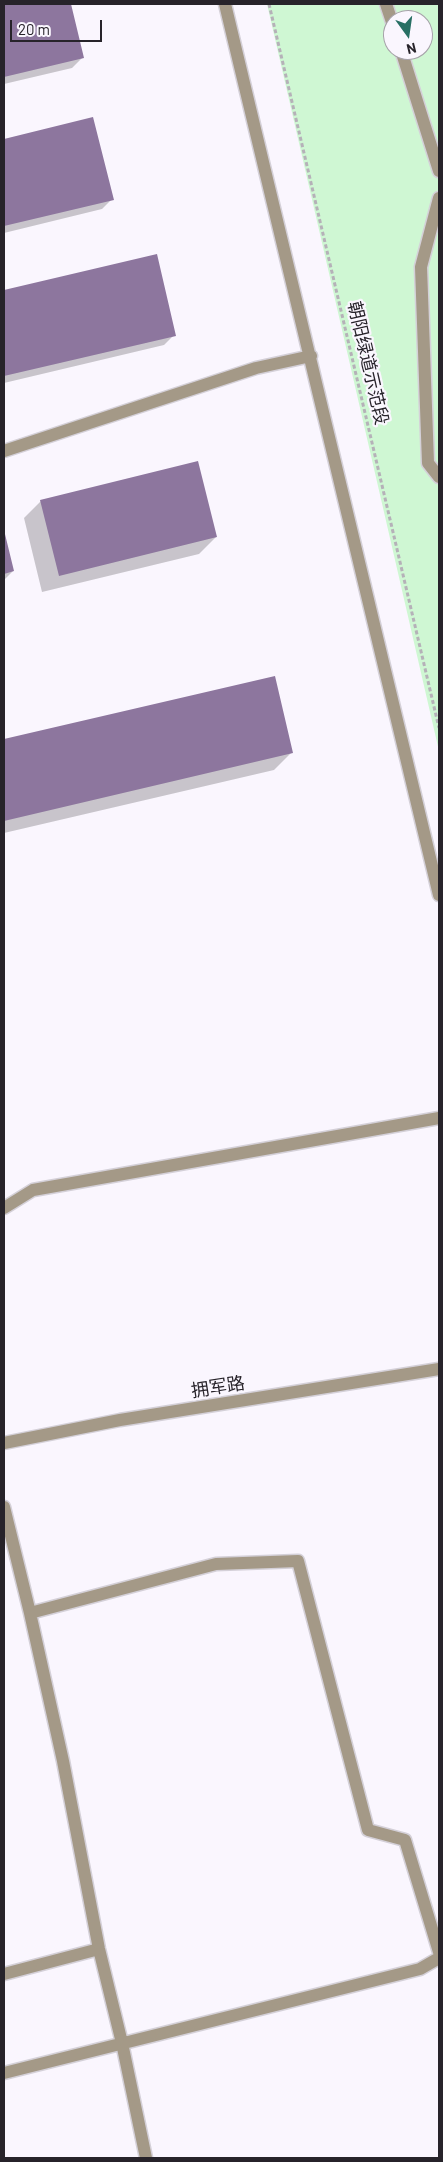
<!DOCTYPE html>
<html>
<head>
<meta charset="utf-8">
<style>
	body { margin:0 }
	#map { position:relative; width:443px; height:2162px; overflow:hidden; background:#faf6fe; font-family:Barlow,sans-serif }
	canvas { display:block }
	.frame { position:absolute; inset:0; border:5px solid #27232a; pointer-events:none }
	.north { position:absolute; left:383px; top:10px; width:50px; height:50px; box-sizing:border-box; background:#faf6fe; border:1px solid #a6a2a9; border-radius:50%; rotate:166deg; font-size:14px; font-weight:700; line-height:20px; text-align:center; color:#27232a }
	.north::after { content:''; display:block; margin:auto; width:18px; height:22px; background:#286f64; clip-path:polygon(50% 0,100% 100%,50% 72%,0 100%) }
	.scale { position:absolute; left:10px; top:20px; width:92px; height:22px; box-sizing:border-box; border:2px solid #27232a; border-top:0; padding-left:6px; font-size:15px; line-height:18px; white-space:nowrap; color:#27232a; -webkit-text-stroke:4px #faf6fe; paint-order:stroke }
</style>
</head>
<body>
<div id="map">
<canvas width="443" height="2162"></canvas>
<div class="frame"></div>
<div class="north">N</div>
<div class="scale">20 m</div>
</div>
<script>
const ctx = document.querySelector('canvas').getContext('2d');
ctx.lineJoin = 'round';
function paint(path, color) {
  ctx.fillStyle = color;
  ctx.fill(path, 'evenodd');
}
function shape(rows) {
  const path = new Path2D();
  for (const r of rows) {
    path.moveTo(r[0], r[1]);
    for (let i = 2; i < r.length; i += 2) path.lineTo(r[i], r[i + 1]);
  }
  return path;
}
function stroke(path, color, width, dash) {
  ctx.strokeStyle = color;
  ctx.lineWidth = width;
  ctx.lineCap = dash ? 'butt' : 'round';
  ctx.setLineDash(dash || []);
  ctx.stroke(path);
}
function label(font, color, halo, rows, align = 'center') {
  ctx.font = font + ' Barlow,"Noto Sans SC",sans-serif';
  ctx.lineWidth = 4.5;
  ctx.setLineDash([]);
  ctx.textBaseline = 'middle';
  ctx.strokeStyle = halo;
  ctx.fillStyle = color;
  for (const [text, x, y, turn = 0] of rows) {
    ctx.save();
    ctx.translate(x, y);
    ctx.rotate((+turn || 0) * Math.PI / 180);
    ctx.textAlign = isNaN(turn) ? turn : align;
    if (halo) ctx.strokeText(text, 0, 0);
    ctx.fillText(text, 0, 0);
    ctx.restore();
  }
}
const green = shape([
	[267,4,439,4,439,751],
	[393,20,423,20,423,50,393,50]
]);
const shadow = shape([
	[4,4,69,4,82,58,72,68,4,84],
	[92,118,112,199,102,209,4,233,4,140],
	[156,256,174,335,164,345,4,383,4,291],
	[41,501,216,537,199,554,42,592,24,518],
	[4,532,13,571,4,580],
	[274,677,291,753,274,770,4,833,4,741]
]);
const building = shape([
	[4,4,71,4,84,58,4,77],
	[93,117,114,200,4,226,4,139],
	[157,254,176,336,4,376,4,290],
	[198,461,217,537,59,576,40,500],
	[4,530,14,571,4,574],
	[275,676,293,753,4,821,4,739]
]);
const path = shape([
	[269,4,439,728]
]);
const service = shape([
	[386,4,393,25],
	[401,50,439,171],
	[439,198,421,267,428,463,439,477]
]);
const minor = shape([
	[225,4,439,895],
	[4,451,256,368,311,356],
	[4,1208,33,1190,439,1118],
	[4,1443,120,1420,439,1369],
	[4,1507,30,1613,63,1761,99,1949,122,2043,146,2158],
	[30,1613,216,1564,298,1561,368,1830,405,1840,439,1952],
	[4,1974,99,1949],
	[4,2073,420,1969,439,1958]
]);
const streetNames = [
	["朝阳绿道示范段",368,363,77],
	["拥军路",218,1387,-9]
];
paint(green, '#cff7d3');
paint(shadow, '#0003');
paint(building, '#8d769e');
stroke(service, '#d4d0d8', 15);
stroke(minor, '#d4d0d8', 15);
stroke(path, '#b5b1b8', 3, [4, 2.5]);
stroke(service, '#a49987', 12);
stroke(minor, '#a49987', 12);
label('18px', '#27232a', '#faf6fe', streetNames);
</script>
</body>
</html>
